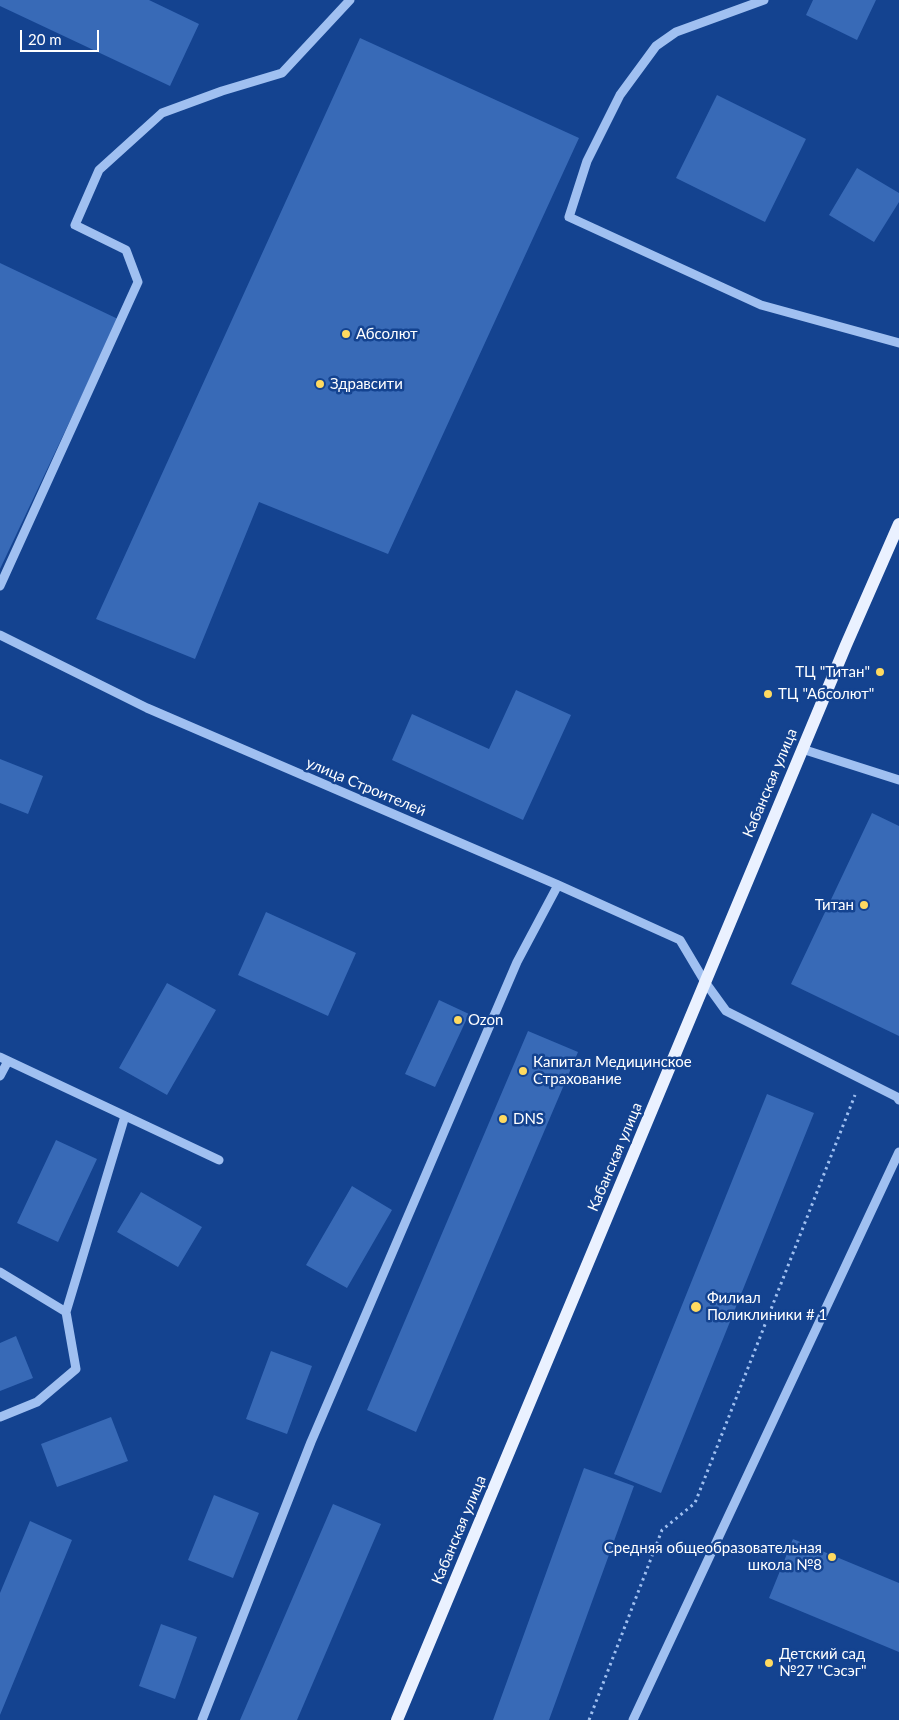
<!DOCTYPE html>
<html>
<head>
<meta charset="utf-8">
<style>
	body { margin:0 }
	#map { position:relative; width:899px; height:1720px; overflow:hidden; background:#144390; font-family:Lato,sans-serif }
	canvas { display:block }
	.scale { position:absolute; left:20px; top:30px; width:79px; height:22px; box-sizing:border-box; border:2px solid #fff; border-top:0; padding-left:6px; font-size:15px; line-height:18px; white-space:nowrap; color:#fff; -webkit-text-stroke:4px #144390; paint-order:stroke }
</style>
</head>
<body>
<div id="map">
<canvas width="899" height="1720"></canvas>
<div class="scale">20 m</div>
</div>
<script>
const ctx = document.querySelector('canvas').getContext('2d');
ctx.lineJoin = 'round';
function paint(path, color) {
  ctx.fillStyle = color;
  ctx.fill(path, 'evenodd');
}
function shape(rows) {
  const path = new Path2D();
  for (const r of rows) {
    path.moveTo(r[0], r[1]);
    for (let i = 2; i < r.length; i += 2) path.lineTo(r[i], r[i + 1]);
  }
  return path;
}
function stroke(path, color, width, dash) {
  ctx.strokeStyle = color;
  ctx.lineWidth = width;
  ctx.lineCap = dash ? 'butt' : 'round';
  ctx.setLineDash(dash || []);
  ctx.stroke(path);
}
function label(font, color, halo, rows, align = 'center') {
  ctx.font = font + ' Lato,sans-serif';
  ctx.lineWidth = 5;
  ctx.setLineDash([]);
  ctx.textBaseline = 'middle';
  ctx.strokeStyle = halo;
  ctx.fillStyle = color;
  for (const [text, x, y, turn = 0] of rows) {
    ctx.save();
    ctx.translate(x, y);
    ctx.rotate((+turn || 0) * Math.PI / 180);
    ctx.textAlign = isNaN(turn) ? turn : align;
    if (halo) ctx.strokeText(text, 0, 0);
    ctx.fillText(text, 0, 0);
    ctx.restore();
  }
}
const building = shape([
	[0,0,149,0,199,24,170,86,0,6],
	[813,0,876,0,857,40,806,15],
	[360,38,579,138,388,554,259,502,195,659,96,619],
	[717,95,806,139,765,222,676,178],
	[857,168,899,193,899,202,874,242,829,215],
	[0,263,118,319,0,569],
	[516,690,571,715,523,820,392,760,412,714,489,749],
	[0,759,43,776,28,814,0,803],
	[872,813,899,826,899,1036,791,984],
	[266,912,356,953,328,1016,238,975],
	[167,983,216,1010,167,1095,119,1068],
	[439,1000,469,1014,435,1087,405,1074],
	[528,1031,578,1052,416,1432,367,1410],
	[767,1094,814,1113,661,1493,614,1474],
	[56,1140,97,1159,58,1242,17,1223],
	[352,1186,392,1210,347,1288,306,1265],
	[141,1192,202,1227,178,1267,117,1232],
	[16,1336,33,1378,0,1391,0,1343],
	[271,1351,312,1366,287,1434,246,1419],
	[111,1417,128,1461,57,1487,41,1444],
	[584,1468,634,1486,549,1720,493,1720],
	[214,1495,259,1513,233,1578,188,1560],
	[333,1504,381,1524,297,1720,240,1720],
	[30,1521,72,1540,0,1715,0,1593],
	[793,1539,899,1583,899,1652,769,1598],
	[161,1624,197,1637,175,1699,139,1686]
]);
const path = shape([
	[589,1720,662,1530,695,1503,855,1095]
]);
const minor = shape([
	[764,0,676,32,656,46,620,95,587,161,569,217,761,305,899,343],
	[0,586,138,282,126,250,75,225,99,170,162,113,222,91,282,73,350,0],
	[0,635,147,708,558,885,680,940,705,982,726,1011,897,1097,899,1100],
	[802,749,899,780],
	[0,1057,219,1160],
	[0,1076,8,1061],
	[0,1272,66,1312],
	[0,1417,37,1402,76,1369,66,1312,125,1116],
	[202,1720,311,1442,517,962,558,885],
	[633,1720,899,1152]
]);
const major = shape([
	[397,1720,846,645,899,524]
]);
const markers = [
	[346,334,5,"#ffda60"],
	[320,384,5,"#ffda60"],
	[880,672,5,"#ffda60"],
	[768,694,5,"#ffda60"],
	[864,905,5,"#ffda60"],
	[458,1020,5,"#ffda60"],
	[523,1071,5,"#ffda60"],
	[503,1119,5,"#ffda60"],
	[696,1307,6,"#ffda60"],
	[832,1557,5,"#ffda60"],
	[769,1663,5,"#ffda60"]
];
const poiNames = [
	["Абсолют",356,334],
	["Здравсити",330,384],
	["ТЦ \"Титан\"",870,672,"right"],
	["ТЦ \"Абсолют\"",778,694],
	["Титан",854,905,"right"],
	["Ozon",468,1020],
	["Капитал Медицинское",533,1062],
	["Страхование",533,1079],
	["DNS",513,1119],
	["Филиал",707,1298],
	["Поликлиники # 1",707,1315],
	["Средняя общеобразовательная",822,1548,"right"],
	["школа №8",822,1565,"right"],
	["Детский сад",779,1654],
	["№27 \"Сэсэг\"",779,1671]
];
const streetNames = [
	["Кабанская улица",770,783,-67],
	["улица Строителей",366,787,23],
	["Кабанская улица",615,1157,-67],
	["Кабанская улица",459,1530,-67]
];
paint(building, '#386ab7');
stroke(path, '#a0c0f1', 3, [2.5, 4]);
stroke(minor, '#a0c0f1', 9);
stroke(major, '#eaf1ff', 12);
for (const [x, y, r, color] of markers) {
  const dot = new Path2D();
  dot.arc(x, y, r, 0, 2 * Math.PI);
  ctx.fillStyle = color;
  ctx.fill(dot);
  stroke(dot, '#144390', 2);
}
label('15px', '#fff', '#144390', poiNames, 'left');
label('15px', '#fff', '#144390', streetNames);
</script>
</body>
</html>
